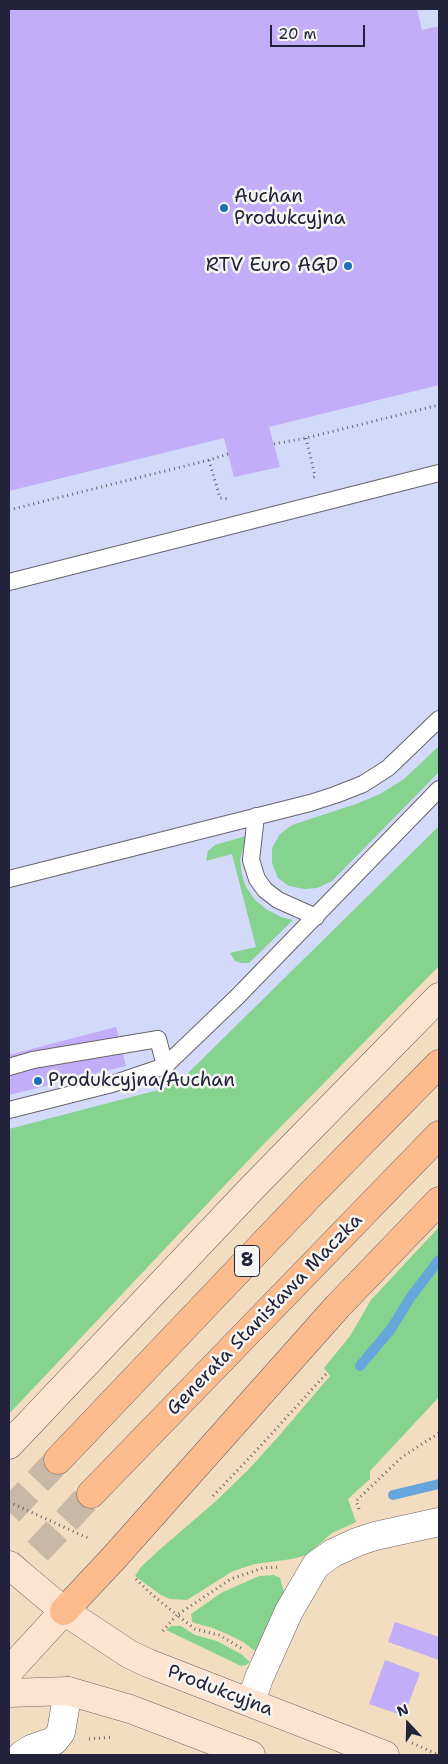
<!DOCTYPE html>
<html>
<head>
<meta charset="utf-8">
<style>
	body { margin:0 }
	#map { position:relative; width:448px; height:1764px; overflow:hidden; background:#f3ddc0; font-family:"Shantell Sans",sans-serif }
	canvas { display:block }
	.frame { position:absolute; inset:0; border:10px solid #22223b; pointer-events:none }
	.north { position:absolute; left:383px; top:1699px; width:50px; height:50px; -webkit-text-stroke:4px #f6f6f2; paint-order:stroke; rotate:339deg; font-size:14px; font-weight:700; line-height:20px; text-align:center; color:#22223b }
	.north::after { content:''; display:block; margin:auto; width:18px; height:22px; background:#22223b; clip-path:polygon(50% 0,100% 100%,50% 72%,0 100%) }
	.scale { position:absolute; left:270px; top:25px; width:95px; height:22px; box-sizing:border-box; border:2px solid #22223b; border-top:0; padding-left:6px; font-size:15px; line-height:18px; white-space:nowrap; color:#22223b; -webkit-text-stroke:4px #f6f6f2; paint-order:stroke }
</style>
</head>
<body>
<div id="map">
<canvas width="448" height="1764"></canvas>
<div class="frame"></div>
<div class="north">N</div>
<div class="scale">20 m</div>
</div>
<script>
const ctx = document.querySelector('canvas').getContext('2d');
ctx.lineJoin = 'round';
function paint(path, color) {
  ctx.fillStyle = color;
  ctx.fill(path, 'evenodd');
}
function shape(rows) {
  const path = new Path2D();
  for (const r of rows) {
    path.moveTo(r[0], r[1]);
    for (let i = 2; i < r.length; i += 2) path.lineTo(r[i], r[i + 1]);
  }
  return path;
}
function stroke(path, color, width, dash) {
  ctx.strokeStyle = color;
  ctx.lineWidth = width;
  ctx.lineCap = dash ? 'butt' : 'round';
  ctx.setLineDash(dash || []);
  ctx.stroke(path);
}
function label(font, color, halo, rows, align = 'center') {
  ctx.font = font + ' "Shantell Sans",sans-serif';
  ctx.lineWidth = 5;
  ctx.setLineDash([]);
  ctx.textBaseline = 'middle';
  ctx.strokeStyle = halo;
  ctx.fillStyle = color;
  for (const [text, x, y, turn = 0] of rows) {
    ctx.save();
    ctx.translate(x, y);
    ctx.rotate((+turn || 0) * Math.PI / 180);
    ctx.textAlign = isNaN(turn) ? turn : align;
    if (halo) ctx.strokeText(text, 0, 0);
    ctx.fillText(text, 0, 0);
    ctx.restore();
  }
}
const built = shape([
	[9,9,439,9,439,871,9,1385]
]);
const green = shape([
	[439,746,439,772,332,881,317,888,304,889,289,886,278,878,272,863,272,848,280,834,292,825,356,804,380,794,404,779],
	[439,826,439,966,260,1148,9,1414,9,1129,162,1089,176,1083,185,1076],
	[246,836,240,860,242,875,246,887,255,900,266,909,281,917,293,920,249,963,241,963,235,961,230,953,256,947,232,854,206,861,208,851,215,845],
	[439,1227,439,1397,370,1471,370,1479,348,1499,356,1522,332,1533,307,1555,292,1559,255,1564,233,1571,187,1600,170,1599,161,1595,135,1576,141,1567,158,1551,216,1501,249,1469,278,1437,330,1376,324,1368,350,1336,371,1300],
	[274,1575,280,1578,284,1592,256,1652,243,1642,229,1635,213,1628,194,1623,192,1621,191,1614,221,1593,259,1576],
	[171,1626,181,1626,195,1635,217,1641,241,1654,250,1662,246,1665,241,1666,166,1630]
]);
const stream = shape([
	[360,1366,391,1329,410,1298,439,1260],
	[393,1495,439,1484]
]);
const building = shape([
	[9,9,417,9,422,30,439,26,439,385,269,427,280,467,234,477,224,438,9,491],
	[116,1027,126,1066,9,1095,9,1055],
	[395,1622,439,1637,439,1660,388,1642],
	[385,1660,420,1673,404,1716,369,1704]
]);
const highwayTunnel = shape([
	[9,1512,58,1460],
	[9,1582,91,1494]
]);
const path = shape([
	[306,438,315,476,313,478],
	[274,444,306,438,439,405],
	[228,454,209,460,220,498,229,499],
	[9,510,209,460],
	[213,1496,254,1453,326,1374],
	[9,1502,90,1539],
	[359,1509,356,1501,402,1457,439,1433],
	[136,1579,149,1592,177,1615,160,1634],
	[241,1648,219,1635,195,1629,177,1615,231,1579,263,1568,280,1567],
	[89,1739,113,1737],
	[412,1743,439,1755]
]);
const lane = shape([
	[9,582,439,473],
	[256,816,251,860,257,879,265,890,278,900,316,917],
	[9,879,310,803,335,795,363,784,388,768,439,719],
	[9,1067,33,1060,158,1039,165,1066],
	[9,1110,112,1084,165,1066,237,997,439,789]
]);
const street = shape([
	[251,1702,259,1678,289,1611,316,1565,333,1553,357,1542,375,1536,439,1522],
	[22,1755,31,1749,54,1741,61,1732,68,1691]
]);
const secondary = shape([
	[9,1445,253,1187,439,997],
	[9,1565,64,1611,129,1654,148,1663,385,1755],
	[9,1671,64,1611],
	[9,1693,68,1691,130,1709,251,1755]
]);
const highway = shape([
	[58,1460,311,1194,439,1064],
	[91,1494,439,1135],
	[64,1611,112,1560,338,1306,439,1201]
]);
const markers = [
	[224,208,5,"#1f6fb2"],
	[348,266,5,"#1f6fb2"],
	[38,1081,5,"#1f6fb2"]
];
const shields = [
	[247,1261,25]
];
const shieldNames = [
	["8",247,1261]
];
const poiNames = [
	["Auchan",234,197],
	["Produkcyjna",234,219],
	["RTV Euro AGD",338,266,"right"],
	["Produkcyjna/Auchan",48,1081]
];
const streetNames = [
	["Generała Stanisława Maczka",265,1315,-46],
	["Produkcyjna",220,1691,21]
];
paint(built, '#d3d9f9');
paint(green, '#86d28f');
stroke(stream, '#67a6da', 10);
paint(building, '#c2adf8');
stroke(highwayTunnel, '#c9b8a5', 28, [28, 14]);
stroke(lane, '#6b636a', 18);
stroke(street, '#6b636a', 29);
stroke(secondary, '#6b636a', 29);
stroke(highway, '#6b636a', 29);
stroke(path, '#6b636a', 3, [1, 4]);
stroke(lane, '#fff', 16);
stroke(street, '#fff', 28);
stroke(secondary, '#fde4d1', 28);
stroke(highway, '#fbbb8d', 28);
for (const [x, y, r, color] of markers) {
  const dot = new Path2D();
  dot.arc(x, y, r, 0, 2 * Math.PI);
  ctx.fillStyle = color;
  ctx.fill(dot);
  stroke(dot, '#f6f6f2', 2);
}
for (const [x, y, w] of shields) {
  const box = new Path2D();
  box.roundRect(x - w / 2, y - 15.5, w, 31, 4);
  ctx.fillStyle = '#f6f6f2';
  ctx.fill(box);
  stroke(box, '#22223b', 1);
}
label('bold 18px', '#22223b', null, shieldNames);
label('19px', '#22223b', '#f6f6f2', poiNames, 'left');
label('19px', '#22223b', '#f6f6f2', streetNames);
</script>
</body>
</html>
